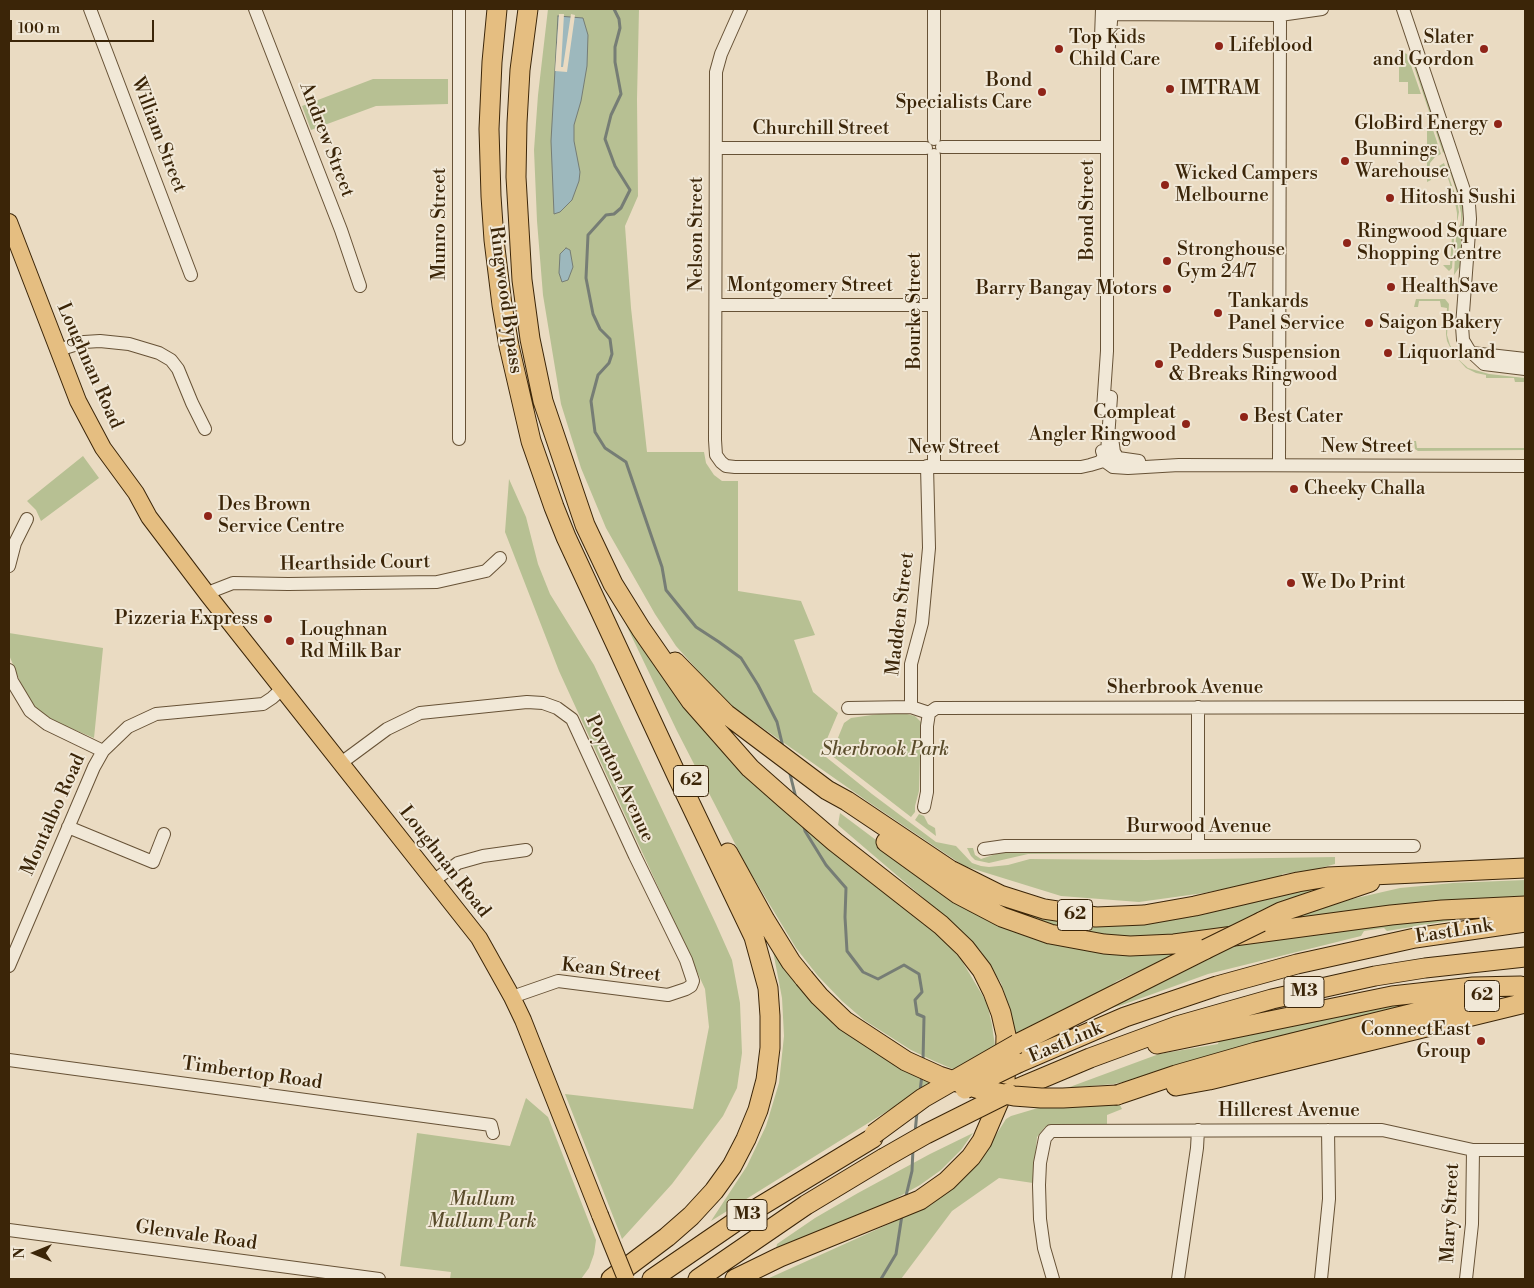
<!DOCTYPE html>
<html>
<head>
<meta charset="utf-8">
<style>
	body { margin:0 }
	#map { position:relative; width:1534px; height:1288px; overflow:hidden; background:#eadbc2; font-family:"Libre Bodoni",serif }
	canvas { display:block }
	.frame { position:absolute; inset:0; border:10px solid #3b2508; pointer-events:none }
	.north { position:absolute; left:10px; top:1228px; width:50px; height:50px; -webkit-text-stroke:4px #f1e8d7; paint-order:stroke; rotate:270deg; font-size:14px; font-weight:700; line-height:20px; text-align:center; color:#3b2508 }
	.north::after { content:''; display:block; margin:auto; width:18px; height:22px; background:#3b2508; clip-path:polygon(50% 0,100% 100%,50% 72%,0 100%) }
	.scale { position:absolute; left:10px; top:20px; width:144px; height:22px; box-sizing:border-box; border:2px solid #3b2508; border-top:0; padding-left:6px; font-size:15px; line-height:18px; white-space:nowrap; color:#3b2508; -webkit-text-stroke:4px #f1e8d7; paint-order:stroke }
</style>
</head>
<body>
<div id="map">
<canvas width="1534" height="1288"></canvas>
<div class="frame"></div>
<div class="north">N</div>
<div class="scale">100 m</div>
</div>
<script>
const ctx = document.querySelector('canvas').getContext('2d');
ctx.lineJoin = 'round';
function paint(path, color) {
  ctx.fillStyle = color;
  ctx.fill(path, 'evenodd');
}
function shape(rows) {
  const path = new Path2D();
  for (const r of rows) {
    path.moveTo(r[0], r[1]);
    for (let i = 2; i < r.length; i += 2) path.lineTo(r[i], r[i + 1]);
  }
  return path;
}
function stroke(path, color, width, dash) {
  ctx.strokeStyle = color;
  ctx.lineWidth = width;
  ctx.lineCap = dash ? 'butt' : 'round';
  ctx.setLineDash(dash || []);
  ctx.stroke(path);
}
function label(font, color, halo, rows, align = 'center') {
  ctx.font = font + ' "Libre Bodoni",serif';
  ctx.lineWidth = 4;
  ctx.setLineDash([]);
  ctx.textBaseline = 'middle';
  ctx.strokeStyle = halo;
  ctx.fillStyle = color;
  for (const [text, x, y, turn = 0] of rows) {
    ctx.save();
    ctx.translate(x, y);
    ctx.rotate((+turn || 0) * Math.PI / 180);
    ctx.textAlign = isNaN(turn) ? turn : align;
    if (halo) ctx.strokeText(text, 0, 0);
    ctx.fillText(text, 0, 0);
    ctx.restore();
  }
}
const green = shape([
	[548,9,639,9,637,99,638,196,625,226,631,308,647,452,704,452,706,463,714,475,722,481,738,481,738,591,801,601,815,635,794,640,813,692,838,713,821,753,872,794,936,842,956,846,972,863,981,866,989,867,1008,865,1030,859,1147,860,1335,857,1335,864,1313,870,1282,874,1282,877,1204,893,1139,902,1061,896,964,866,867,801,727,703,676,646,655,614,606,528,581,468,561,404,543,295,537,221,534,150,538,95],
	[1402,52,1407,54,1421,94,1408,94,1408,82,1399,82,1399,54],
	[1410,55,1415,63,1445,151,1443,153],
	[373,79,448,79,448,104,376,106,311,130,302,106],
	[1427,112,1441,154,1435,157,1430,163,1429,171,1431,180,1427,182],
	[1444,163,1457,200,1459,212,1454,239,1452,268,1449,271,1443,265,1450,265,1452,236,1457,221,1457,213,1454,197,1447,175,1440,177,1439,173,1439,166],
	[1447,163,1449,164,1463,208,1460,266,1454,275,1456,237,1461,221,1461,213,1456,190],
	[1416,299,1445,299,1449,304,1447,335,1450,345,1458,359,1468,368,1489,374,1525,378,1525,382,1515,382,1514,378,1486,378,1486,375,1476,373,1466,368,1454,355,1447,341,1446,334,1447,308,1441,307,1440,301,1419,301,1418,307,1414,307],
	[1414,441,1416,441,1417,448,1525,448,1525,450,1418,451,1415,449],
	[83,456,99,478,41,521,36,510,27,501],
	[509,479,526,517,538,564,550,594,594,665,716,924,732,960,740,1003,742,1053,737,1088,723,1116,672,1184,622,1239,565,1094,693,1109,709,1027,705,989,559,671,505,532],
	[619,610,671,687,714,743,767,795,922,920,948,944,962,961,987,1003,992,1025,995,1046,955,1070,934,1061,911,1050,864,1020,842,1001,818,976,796,948,747,867,677,731],
	[9,633,103,648,94,738,56,722,44,716,35,708,22,686,9,655],
	[879,714,907,714,915,716,921,722,919,791,915,806,915,812,911,817,831,755,844,723,851,718],
	[840,813,940,888,1120,951,1179,953,1117,981,1099,994,1016,1037,1010,1010,1001,983,980,950,955,925,838,825],
	[919,814,924,816,928,824,935,828,936,836,915,820],
	[967,848,973,848,975,855,981,859,1008,850,1308,851,1308,852,1028,854,989,863,975,860,971,856],
	[1345,879,1225,931,1125,940,1062,929,1015,914,962,885,1081,920],
	[1525,880,1525,898,1279,922,1339,902,1400,888,1453,883],
	[1503,912,1387,931,1384,928,1364,931,1361,936,1208,974,1122,1005,1093,1013,1245,938],
	[773,951,824,1011,861,1043,902,1067,934,1082,711,1221,747,1166,766,1126,779,1083,784,1036,782,998],
	[1434,999,1149,1077,1114,1084,1067,1088,1159,1054,1218,1044,1220,1037,1372,1008],
	[526,1098,548,1117,596,1240,594,1254,589,1268,581,1279,450,1279,451,1272,400,1266,417,1133,510,1146],
	[1119,1103,1122,1109,1107,1115,1107,1124,1057,1124,1045,1127,1037,1137,1033,1183,999,1178,952,1211,901,1279,767,1279,931,1205,968,1173,984,1154,1006,1119,1011,1116,1048,1105],
	[973,1133,961,1150,941,1170,920,1185,868,1214,778,1253,776,1249,777,1244,815,1218,858,1193,930,1154]
]);
const water = shape([
	[558,16,583,18,588,35,587,66,581,101,574,125,574,141,580,172,579,181,572,200,560,212,554,214,551,141,558,16],
	[566,248,570,250,573,267,568,280,562,282,559,273,560,254,566,248]
]);
const pier = shape([
	[559,14,564,14,561,67,563,67,571,14,575,15,567,72,555,71]
]);
const stream = shape([
	[614,9,619,19,620,28,615,47,615,62,621,94,611,115,605,139,615,166,630,190,621,208,614,214,606,215,588,235,586,278,593,314,600,329,610,339,612,354,609,363,598,375,591,401,595,432,605,448,626,462,662,567,666,590,696,627,719,642,741,658,758,685,777,722,783,747],
	[789,770,796,798],
	[803,823,805,831,826,865,846,888,845,917,847,951,863,972,878,979,904,965,919,974,922,992,915,1000,917,1014,924,1017,923,1061],
	[920,1091,922,1075],
	[915,1133,917,1112],
	[905,1200,912,1171,913,1149],
	[881,1279,896,1254,902,1215]
]);
const minor = shape([
	[90,9,191,275],
	[255,9,341,230,360,286],
	[741,9,721,54,716,72,715,440,716,455,721,462,726,466,735,467,1081,467,1090,465,1100,462,1107,452,1111,397],
	[1102,9,1101,38,1104,55],
	[1403,9,1469,205,1470,219,1462,326,1463,340,1469,350,1484,364,1525,369],
	[1102,14,1280,15,1322,9],
	[934,139,934,9],
	[942,147,1107,147],
	[716,148,926,148],
	[934,155,934,466],
	[716,305,934,305],
	[58,350,84,342,100,341,129,344,159,353,171,360,178,369,192,403,205,429],
	[1472,353,1525,359],
	[1103,409,1107,351,1107,70,1112,9],
	[1112,438,1114,452,1118,458,1139,461],
	[459,439,459,9],
	[1102,451,1106,462,1113,467,1128,468,1179,465,1525,466],
	[1279,465,1280,15],
	[9,566,15,543,27,519],
	[208,595,215,590,233,583,288,584,437,582,486,571,500,558],
	[9,670,12,681,30,711,47,724,103,751],
	[911,707,911,664,922,623,929,548,927,466],
	[1198,707,1198,845],
	[848,708,911,707,929,713,936,708,1525,707],
	[341,763,387,729,420,713,527,702,543,703,557,708,572,719,635,856,686,960,693,981,691,986,686,989,668,995,558,981,512,997],
	[924,807,927,792,927,726,929,713],
	[68,827,153,862,164,834],
	[984,849,1005,846,1414,846],
	[433,881,458,863,483,856,526,850],
	[9,966,94,767,103,751,128,727,156,714,263,704,272,698,282,689],
	[9,1060,491,1125,493,1133],
	[9,1230,379,1279],
	[1053,1279,1044,1248,1040,1219,1039,1185,1040,1163,1045,1138,1051,1131,1382,1130,1473,1150,1525,1150],
	[1178,1279,1197,1148,1198,1130],
	[1321,1279,1329,1199,1328,1130],
	[1466,1279,1472,1224,1473,1150]
]);
const major = shape([
	[9,222,78,401,103,448,136,493,149,517,208,595,479,938,512,997,523,1020,600,1215]
]);
const highway = shape([
	[497,9,492,62,489,129,491,196,494,240,502,305,509,346,531,441,554,507,566,537,678,778,754,937,768,988,770,1016,770,1048,766,1080,758,1110,746,1139,732,1166,714,1191,691,1216,667,1237,611,1279],
	[528,9,520,70,517,123,516,177,522,280,530,339,543,401,585,525,613,584,641,629,691,701,750,768,784,798,835,842,941,925,965,948,982,970,993,992,1001,1013,1006,1035,1005,1083,1000,1099,982,1141,971,1157,947,1181,920,1200,780,1257,735,1279],
	[675,662,726,714,827,790,847,801,950,870,1000,895,1044,909,1096,917,1144,915,1195,906,1298,882,1328,877,1525,868],
	[886,842,958,894,1002,917,1050,934,1104,944,1130,946,1174,944,1391,915,1442,910,1525,906],
	[728,853,765,920,791,962,804,978],
	[1261,922,1281,912,1370,882],
	[1017,1044,1206,949],
	[1157,1044,1392,996,1473,987,1521,986],
	[1018,1063,1125,1017,1217,986,1297,964,1415,938,1525,922],
	[1176,1086,1209,1080,1525,1003],
	[1014,1090,1090,1058,1177,1026,1272,999,1375,976,1425,968,1525,957],
	[1117,1095,1176,1075,1256,1052,1483,996],
	[652,1279,741,1218,873,1138],
	[698,1279,806,1205,884,1158]
]);
const majorBridge = shape([
	[600,1215,626,1279]
]);
const highwayBridge = shape([
	[1206,949,1261,922],
	[804,978,819,996,845,1021,906,1061,939,1076,979,1089,1014,1096,1041,1098,1063,1098,1117,1095],
	[965,1089,1018,1063],
	[874,1134,923,1098,1017,1044],
	[884,1158,926,1134,1008,1093]
]);
const markers = [
	[1219,46,5,"#8f2418"],
	[1059,49,5,"#8f2418"],
	[1484,49,5,"#8f2418"],
	[1170,89,5,"#8f2418"],
	[1042,92,5,"#8f2418"],
	[1498,124,5,"#8f2418"],
	[1345,161,5,"#8f2418"],
	[1165,185,5,"#8f2418"],
	[1390,198,5,"#8f2418"],
	[1347,243,5,"#8f2418"],
	[1167,261,5,"#8f2418"],
	[1391,287,5,"#8f2418"],
	[1167,289,5,"#8f2418"],
	[1218,313,5,"#8f2418"],
	[1369,323,5,"#8f2418"],
	[1388,353,5,"#8f2418"],
	[1159,364,5,"#8f2418"],
	[1244,417,5,"#8f2418"],
	[1186,424,5,"#8f2418"],
	[1294,489,5,"#8f2418"],
	[208,516,5,"#8f2418"],
	[1291,583,5,"#8f2418"],
	[268,619,5,"#8f2418"],
	[290,641,5,"#8f2418"],
	[1481,1041,5,"#8f2418"]
];
const shields = [
	[691,781,35],
	[1075,915,35],
	[1304,992,40],
	[1482,996,35],
	[747,1215,40]
];
const shieldNames = [
	["62",691,781],
	["62",1075,915],
	["M3",1304,992],
	["62",1482,996],
	["M3",747,1215]
];
const poiNames = [
	["Top Kids",1069,38],
	["Child Care",1069,60],
	["Slater",1474,38,"right"],
	["and Gordon",1474,60,"right"],
	["Lifeblood",1229,46],
	["Bond",1032,81,"right"],
	["Specialists Care",1032,103,"right"],
	["IMTRAM",1180,89],
	["GloBird Energy",1488,124,"right"],
	["Bunnings",1355,150],
	["Warehouse",1355,172],
	["Wicked Campers",1175,174],
	["Melbourne",1175,196],
	["Hitoshi Sushi",1400,198],
	["Ringwood Square",1357,232],
	["Shopping Centre",1357,254],
	["Stronghouse",1177,250],
	["Gym 24/7",1177,272],
	["HealthSave",1401,287],
	["Barry Bangay Motors",1157,289,"right"],
	["Tankards",1228,302],
	["Panel Service",1228,324],
	["Saigon Bakery",1379,323],
	["Pedders Suspension",1169,353],
	["& Breaks Ringwood",1169,375],
	["Liquorland",1398,353],
	["Compleat",1176,413,"right"],
	["Angler Ringwood",1176,435,"right"],
	["Best Cater",1254,417],
	["Cheeky Challa",1304,489],
	["Des Brown",218,505],
	["Service Centre",218,527],
	["We Do Print",1301,583],
	["Pizzeria Express",258,619,"right"],
	["Loughnan",300,630],
	["Rd Milk Bar",300,652],
	["ConnectEast",1471,1030,"right"],
	["Group",1471,1052,"right"]
];
const streetNames = [
	["Churchill Street",821,129],
	["William Street",158,135,69],
	["Andrew Street",326,140,69],
	["Bond Street",1088,210,-90],
	["Munro Street",440,224,-90],
	["Nelson Street",697,234,-90],
	["Montgomery Street",810,286],
	["Ringwood Bypass",505,300,82],
	["Bourke Street",915,311,-90],
	["Loughnan Road",89,366,66],
	["New Street",1367,447],
	["New Street",954,448],
	["Hearthside Court",355,564,-1],
	["Madden Street",901,614,-83],
	["Sherbrook Avenue",1185,688],
	["Poynton Avenue",619,779,65],
	["Montalbo Road",54,815,-66],
	["Burwood Avenue",1199,827],
	["Loughnan Road",444,862,52],
	["EastLink",1454,932,-9],
	["Kean Street",611,971,6],
	["EastLink",1066,1043,-23],
	["Timbertop Road",252,1074,8],
	["Hillcrest Avenue",1289,1111],
	["Mary Street",1451,1213,-87],
	["Glenvale Road",196,1236,8]
];
const parkNames = [
	["Sherbrook Park",885,750],
	["Mullum",482,1200],
	["Mullum Park",482,1222]
];
paint(green, '#b7c093');
paint(water, '#9db8bd');
stroke(water, '#767d75', 1);
paint(pier, '#eadbc2');
stroke(stream, '#767d75', 3);
stroke(minor, '#675236', 14);
stroke(major, '#3b2508', 18);
stroke(highway, '#3b2508', 21);
stroke(minor, '#f1e8d7', 12);
stroke(major, '#e5be81', 16);
stroke(highway, '#e5be81', 19);
stroke(majorBridge, '#3b2508', 18, []);
stroke(highwayBridge, '#3b2508', 21, []);
stroke(majorBridge, '#e5be81', 16);
stroke(highwayBridge, '#e5be81', 19);
for (const [x, y, r, color] of markers) {
  const dot = new Path2D();
  dot.arc(x, y, r, 0, 2 * Math.PI);
  ctx.fillStyle = color;
  ctx.fill(dot);
  stroke(dot, '#f1e8d7', 2);
}
for (const [x, y, w] of shields) {
  const box = new Path2D();
  box.roundRect(x - w / 2, y - 15.5, w, 31, 4);
  ctx.fillStyle = '#f1e8d7';
  ctx.fill(box);
  stroke(box, '#3b2508', 1);
}
label('bold 18px', '#3b2508', null, shieldNames);
label('19px', '#3b2508', '#f1e8d7', poiNames, 'left');
label('19px', '#3b2508', '#f1e8d7', streetNames);
label('italic 19px', '#5a4c2b', '#f1e8d7', parkNames);
</script>
</body>
</html>
